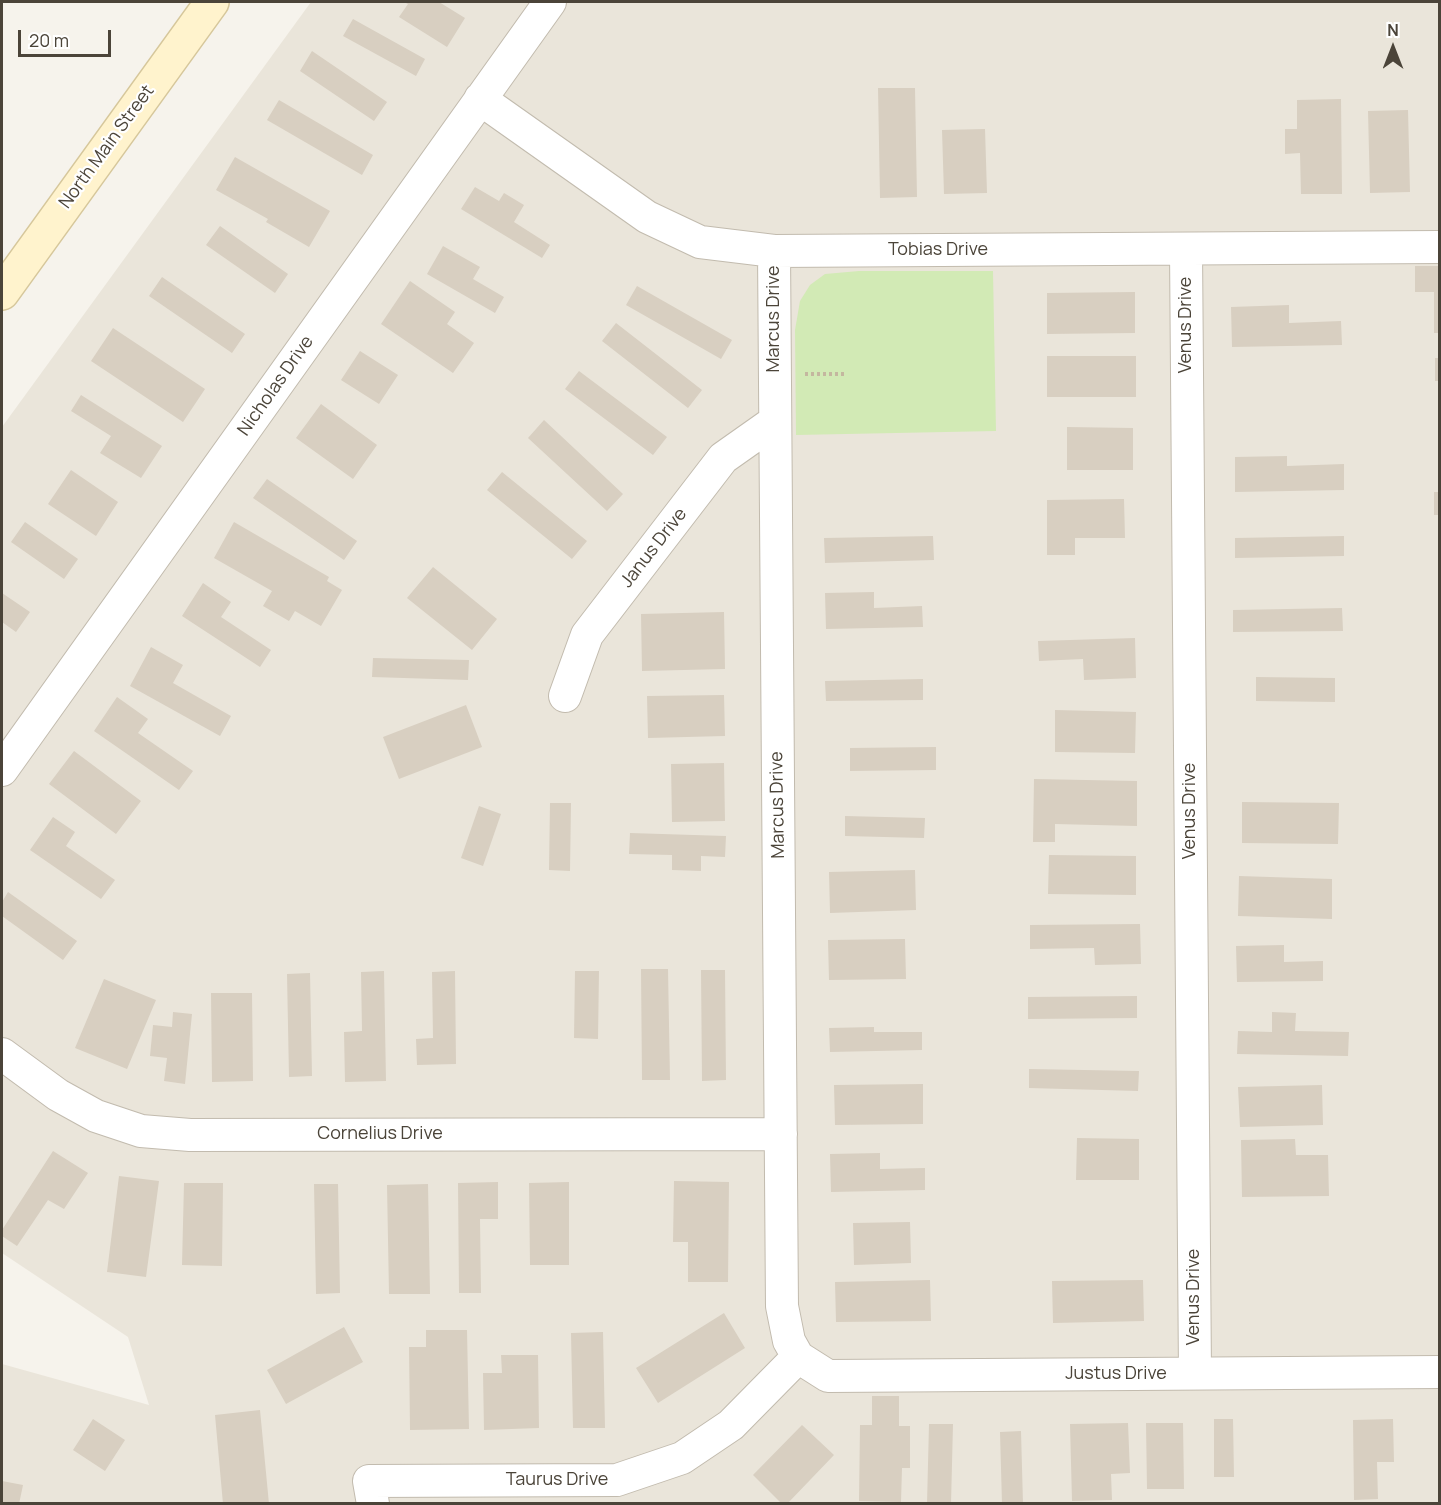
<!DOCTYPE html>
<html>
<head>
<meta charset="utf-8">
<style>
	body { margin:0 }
	#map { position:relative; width:1441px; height:1505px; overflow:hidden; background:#f6f3ec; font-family:Manrope,sans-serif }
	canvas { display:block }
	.frame { position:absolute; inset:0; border:3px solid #4b4439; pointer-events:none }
	.north { position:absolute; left:1363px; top:18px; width:60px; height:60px; -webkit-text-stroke:4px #fff; paint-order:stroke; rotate:0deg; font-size:16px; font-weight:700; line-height:24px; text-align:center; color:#4b4439 }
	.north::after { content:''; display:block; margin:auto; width:21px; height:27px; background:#4b4439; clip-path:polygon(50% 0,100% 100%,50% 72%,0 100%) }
	.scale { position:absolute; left:18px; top:30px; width:93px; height:27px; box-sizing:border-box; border:3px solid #4b4439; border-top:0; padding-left:8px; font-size:18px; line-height:21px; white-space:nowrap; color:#4b4439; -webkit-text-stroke:4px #fff; paint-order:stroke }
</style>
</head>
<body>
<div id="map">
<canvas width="1441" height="1505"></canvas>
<div class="frame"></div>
<div class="north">N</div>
<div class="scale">20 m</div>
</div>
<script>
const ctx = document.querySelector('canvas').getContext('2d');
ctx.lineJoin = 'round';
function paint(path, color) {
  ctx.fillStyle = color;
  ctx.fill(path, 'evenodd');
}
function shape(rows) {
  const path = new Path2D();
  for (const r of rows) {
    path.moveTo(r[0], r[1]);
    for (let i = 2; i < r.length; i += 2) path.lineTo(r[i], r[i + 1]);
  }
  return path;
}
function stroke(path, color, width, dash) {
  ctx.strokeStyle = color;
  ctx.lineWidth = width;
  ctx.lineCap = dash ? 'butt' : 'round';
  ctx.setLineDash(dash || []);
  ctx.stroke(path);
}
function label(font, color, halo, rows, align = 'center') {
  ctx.font = font + ' Manrope,sans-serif';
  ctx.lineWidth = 4.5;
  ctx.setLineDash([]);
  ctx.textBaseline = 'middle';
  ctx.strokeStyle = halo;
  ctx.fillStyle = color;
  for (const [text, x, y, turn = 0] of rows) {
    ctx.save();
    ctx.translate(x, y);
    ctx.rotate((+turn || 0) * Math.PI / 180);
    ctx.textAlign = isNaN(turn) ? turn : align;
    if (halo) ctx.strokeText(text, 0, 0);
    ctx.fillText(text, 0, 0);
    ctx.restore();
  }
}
const residential = shape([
	[311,2,1439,2,1439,1503,2,1503,2,1364,149,1405,128,1337,2,1253,2,427]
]);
const green = shape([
	[859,271,993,271,996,431,796,435,795,330,800,301,810,285,825,274]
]);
const building = shape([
	[404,2,439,2,465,18,447,47,399,17,408,4],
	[353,19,425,59,416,76,343,36],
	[312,51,387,102,374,121,300,71],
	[878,88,915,88,917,197,880,198],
	[1341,99,1342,194,1301,194,1300,153,1285,154,1285,129,1297,129,1297,100],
	[279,100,373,155,362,175,267,120],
	[1408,110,1410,192,1370,193,1368,111],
	[985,129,987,193,944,194,942,130],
	[235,157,330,211,309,247,266,222,268,219,216,190],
	[475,187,499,201,504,193,524,205,514,222,550,245,542,258,461,209],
	[220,226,288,274,275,293,206,245],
	[443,246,480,267,473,279,504,297,495,313,427,274],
	[1415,266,1440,266,1440,333,1434,333,1434,292,1415,292],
	[162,277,245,334,232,353,149,296],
	[410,281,455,312,447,324,474,343,453,373,381,324],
	[637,286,732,340,721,359,626,305],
	[1135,292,1135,333,1047,334,1047,293],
	[1289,305,1289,323,1341,321,1342,345,1232,347,1231,307],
	[616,323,702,390,688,408,602,341],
	[113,328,205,389,183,422,91,361],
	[360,351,398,375,379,404,341,380],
	[1047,356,1136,356,1136,397,1047,397],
	[1435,358,1440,358,1440,381,1435,381],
	[579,371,667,437,653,455,565,389],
	[81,395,162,446,141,478,100,453,111,436,71,411],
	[321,404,377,445,353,479,296,438],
	[544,420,623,494,607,511,528,438],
	[1067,427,1133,428,1133,470,1067,470],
	[1287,456,1287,466,1344,464,1344,490,1235,492,1235,457],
	[71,470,118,502,96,536,48,504],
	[502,472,587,541,572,559,487,490],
	[267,479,357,541,344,560,253,498],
	[1434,492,1440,492,1440,515,1434,515],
	[1124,499,1125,538,1075,538,1075,555,1047,555,1047,500],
	[25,522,78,559,64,579,11,542],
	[234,522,329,577,327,581,342,590,321,626,295,611,289,621,263,606,272,591,214,558],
	[933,536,934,560,825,563,824,538],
	[1344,536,1344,556,1235,558,1235,538],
	[433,567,497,619,472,650,407,598],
	[203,583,231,602,221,617,271,650,260,667,182,616],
	[874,592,874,608,922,606,923,627,826,629,825,593],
	[2,593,30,612,16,632,2,622],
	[1342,608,1343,631,1233,632,1233,610],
	[724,612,725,669,642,671,641,614],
	[1135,638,1136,678,1084,680,1083,659,1039,661,1038,641],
	[151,647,183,665,173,683,231,716,220,736,130,686],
	[373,658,469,660,468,680,372,677],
	[1256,677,1335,678,1335,702,1256,701],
	[923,679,923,700,826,701,825,681],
	[724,695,725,736,648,738,647,696],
	[117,697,148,719,138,733,193,771,179,790,94,731],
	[466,705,482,747,399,779,383,737],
	[1055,710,1136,712,1135,753,1055,752],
	[936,747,936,770,850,771,850,748],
	[74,751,141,801,116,834,49,784],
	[724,763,725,821,672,822,671,764],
	[1034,779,1137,781,1137,826,1055,824,1055,842,1033,842],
	[1242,802,1339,803,1338,844,1242,843],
	[550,803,571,803,570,871,549,870],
	[479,806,501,814,483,866,461,858],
	[845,816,925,818,924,838,845,836],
	[53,817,75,832,66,846,115,880,101,899,30,850],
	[630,833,726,836,725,857,701,856,701,871,672,870,672,855,629,854],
	[1049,855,1136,856,1136,895,1048,894],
	[915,870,916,910,830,913,829,872],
	[1239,876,1332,879,1332,919,1238,916],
	[8,892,77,941,63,960,2,916,2,902],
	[1140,924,1141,964,1095,965,1094,948,1030,949,1030,925],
	[905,939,906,979,829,980,828,940],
	[1284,945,1284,962,1323,961,1323,981,1237,982,1236,946],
	[641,969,668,969,670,1080,642,1080],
	[701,970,725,970,726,1080,702,1081],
	[384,971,386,1081,345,1082,344,1032,362,1031,361,972],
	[455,971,456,1064,417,1065,416,1039,433,1038,432,972],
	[575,971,599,971,598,1039,574,1038],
	[310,973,312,1076,289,1077,287,974],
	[104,979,156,1000,127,1069,75,1048],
	[211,993,252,993,253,1081,212,1082],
	[1137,996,1137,1018,1028,1019,1028,997],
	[173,1012,192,1014,185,1084,164,1081,167,1058,150,1056,153,1025,172,1027],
	[1272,1012,1296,1013,1295,1031,1349,1032,1348,1056,1237,1054,1238,1031,1272,1032],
	[874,1027,874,1032,922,1032,922,1050,830,1052,829,1028],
	[1029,1069,1139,1071,1138,1091,1029,1088],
	[923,1084,923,1124,835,1125,834,1085],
	[1322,1085,1323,1125,1240,1127,1238,1087],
	[1077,1138,1139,1139,1139,1180,1076,1180],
	[1295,1139,1296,1155,1328,1155,1329,1196,1242,1197,1241,1140],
	[53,1151,88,1173,64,1209,48,1200,17,1246,2,1236,2,1230],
	[880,1153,880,1169,925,1168,925,1190,831,1192,830,1154],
	[119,1176,159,1181,146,1277,107,1272],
	[674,1181,729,1182,728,1282,688,1282,688,1242,673,1242],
	[498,1182,498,1219,480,1219,481,1293,459,1293,458,1183],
	[569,1182,569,1265,530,1265,529,1183],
	[184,1183,223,1183,222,1266,182,1265],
	[314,1184,338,1184,340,1293,316,1294],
	[428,1184,430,1294,389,1294,387,1185],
	[910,1222,911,1263,854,1265,853,1223],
	[930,1280,931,1321,836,1322,835,1282],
	[1143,1280,1144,1321,1053,1323,1052,1281],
	[724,1313,745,1348,658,1403,636,1368],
	[344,1327,363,1362,286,1404,267,1370],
	[426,1330,467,1330,469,1429,410,1430,409,1347,426,1347],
	[603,1332,605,1428,573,1428,571,1333],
	[501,1355,538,1355,539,1428,484,1430,483,1373,502,1373],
	[872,1396,899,1396,899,1426,910,1426,910,1468,902,1468,901,1502,859,1501,860,1425,872,1425],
	[260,1410,269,1504,223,1504,215,1415],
	[93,1419,125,1440,105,1471,73,1450],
	[1214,1419,1233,1419,1234,1477,1214,1477],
	[1393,1419,1394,1462,1377,1462,1378,1499,1354,1500,1353,1420],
	[1128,1423,1130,1473,1111,1474,1112,1500,1072,1501,1070,1424],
	[1146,1423,1183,1423,1184,1489,1147,1489],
	[929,1424,953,1424,951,1504,927,1504],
	[802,1425,834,1455,787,1504,782,1504,753,1475],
	[1021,1431,1023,1504,1002,1504,1000,1432],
	[2,1481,23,1485,19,1504,2,1504]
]);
const path = shape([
	[805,374,844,374]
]);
const street = shape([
	[480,99,647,217,700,242,774,251,1440,247],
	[1186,249,1195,1373],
	[774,251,782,1306,789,1341,798,1357,828,1376,1440,1372],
	[565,696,587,635,723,458,774,422],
	[2,770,550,2],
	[2,1054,58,1095,96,1116,141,1131,190,1135,781,1134],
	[373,1504,369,1481,617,1480,682,1458,731,1425,798,1357]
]);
const secondary = shape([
	[2,293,212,2]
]);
const streetNames = [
	["North Main Street",107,147,-54],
	["Tobias Drive",938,250],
	["Marcus Drive",774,319,-90],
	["Venus Drive",1186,325,-90],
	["Nicholas Drive",276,386,-55],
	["Janus Drive",654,548,-52],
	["Marcus Drive",778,805,-91],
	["Venus Drive",1190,811,-90],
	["Cornelius Drive",380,1134],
	["Venus Drive",1194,1297,-90],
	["Justus Drive",1116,1374],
	["Taurus Drive",557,1480]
];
paint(residential, '#eae5da');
paint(green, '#d2eab5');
paint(building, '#d8cfc1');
stroke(street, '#c2bbae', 34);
stroke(secondary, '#d6c79b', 36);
stroke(path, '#c4b79f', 4, [3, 3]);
stroke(street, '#fff', 32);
stroke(secondary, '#fff3cd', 33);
label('18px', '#4b4439', '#fff', streetNames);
</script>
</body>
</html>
